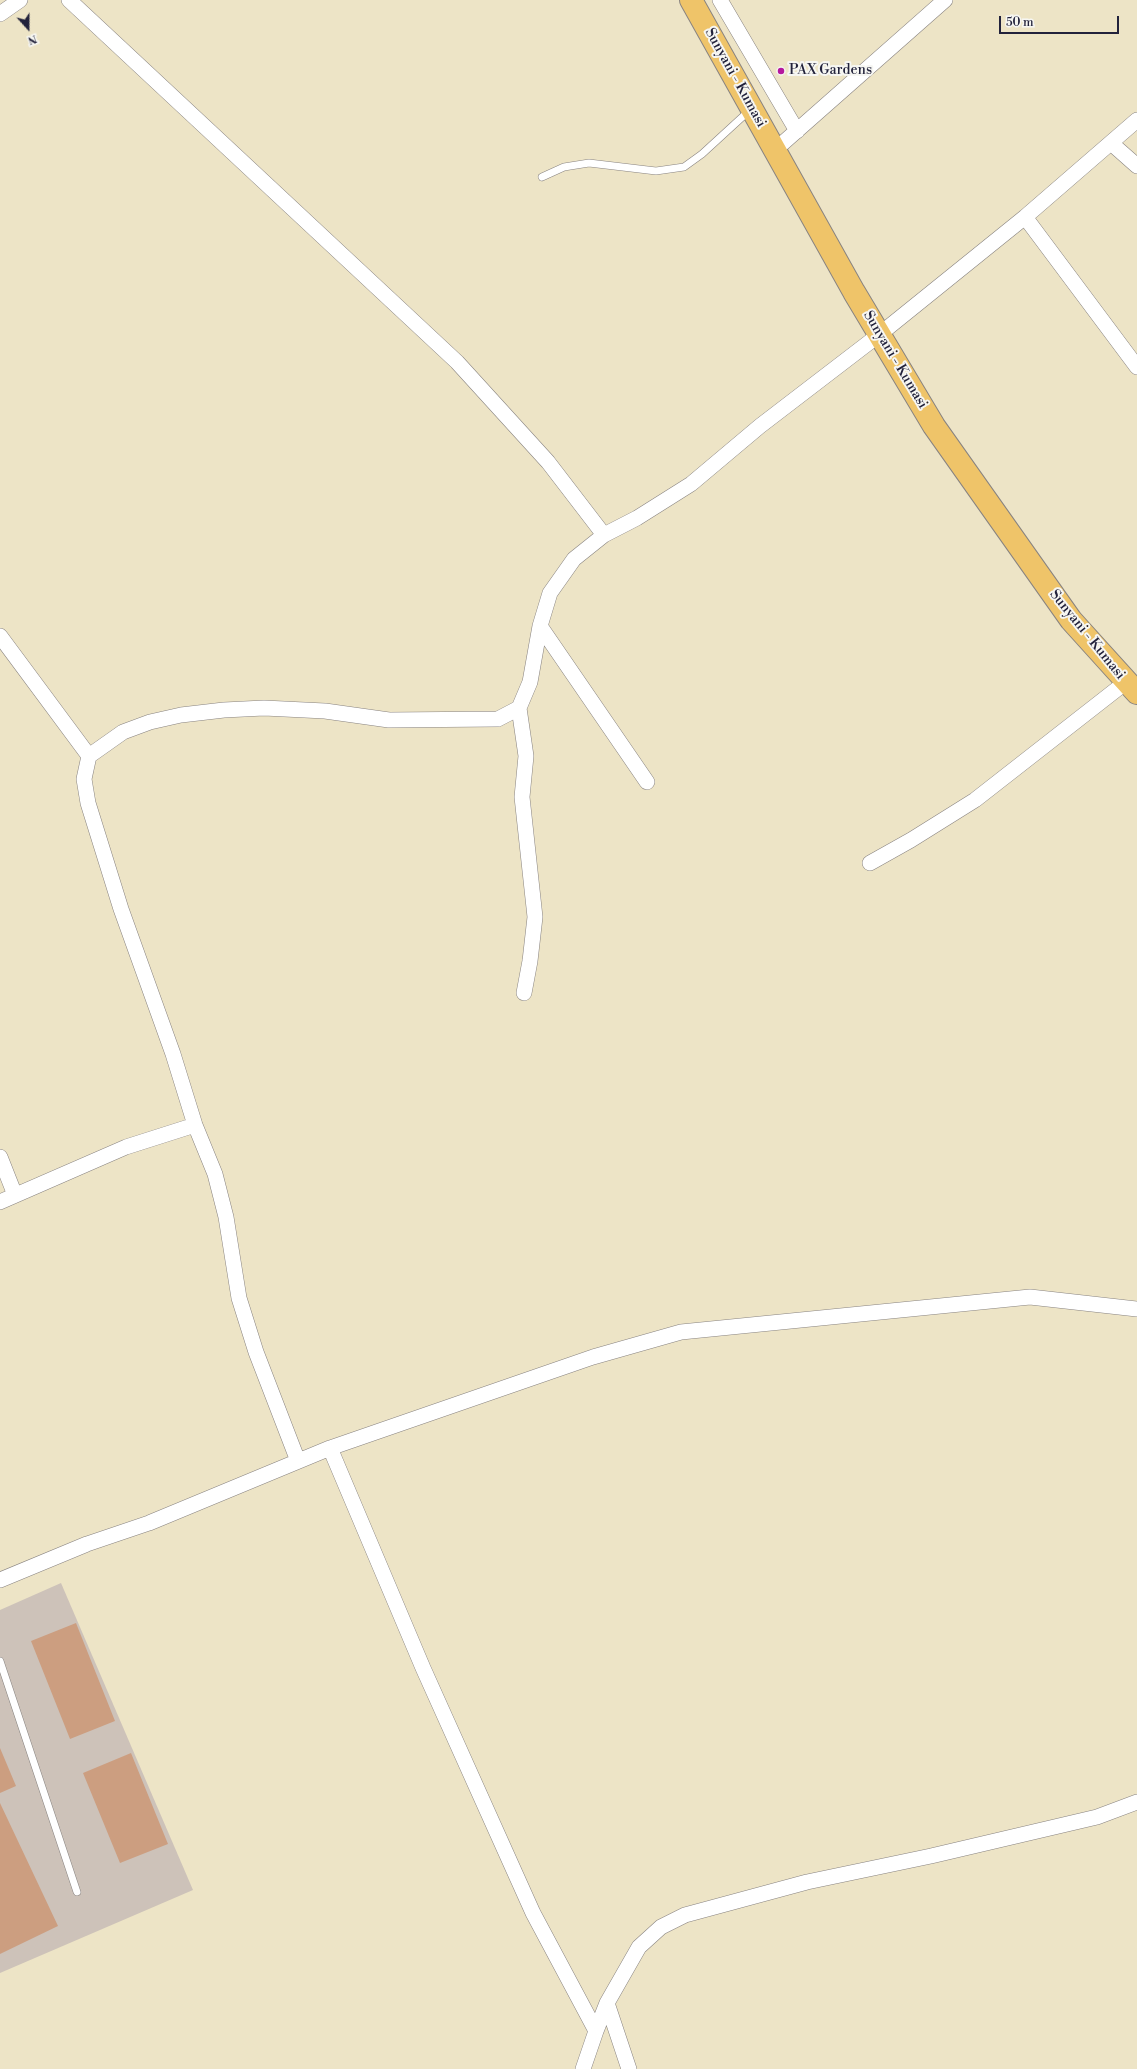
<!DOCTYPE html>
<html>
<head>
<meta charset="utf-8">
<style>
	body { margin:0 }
	#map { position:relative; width:1137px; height:2069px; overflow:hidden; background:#ede4c6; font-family:"Libre Bodoni",serif }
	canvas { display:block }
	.north { position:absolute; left:8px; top:8px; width:40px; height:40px; -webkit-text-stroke:3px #f6f6f2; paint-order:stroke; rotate:159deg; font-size:11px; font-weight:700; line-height:16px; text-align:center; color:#22223b }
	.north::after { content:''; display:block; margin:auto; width:14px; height:18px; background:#22223b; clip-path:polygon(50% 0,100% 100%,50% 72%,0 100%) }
	.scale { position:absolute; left:999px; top:16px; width:120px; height:18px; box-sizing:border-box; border:2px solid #22223b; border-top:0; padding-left:5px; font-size:12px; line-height:14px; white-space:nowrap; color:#22223b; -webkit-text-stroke:3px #f6f6f2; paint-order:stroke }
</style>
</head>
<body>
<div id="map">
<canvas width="1137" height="2069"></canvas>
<div class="north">N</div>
<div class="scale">50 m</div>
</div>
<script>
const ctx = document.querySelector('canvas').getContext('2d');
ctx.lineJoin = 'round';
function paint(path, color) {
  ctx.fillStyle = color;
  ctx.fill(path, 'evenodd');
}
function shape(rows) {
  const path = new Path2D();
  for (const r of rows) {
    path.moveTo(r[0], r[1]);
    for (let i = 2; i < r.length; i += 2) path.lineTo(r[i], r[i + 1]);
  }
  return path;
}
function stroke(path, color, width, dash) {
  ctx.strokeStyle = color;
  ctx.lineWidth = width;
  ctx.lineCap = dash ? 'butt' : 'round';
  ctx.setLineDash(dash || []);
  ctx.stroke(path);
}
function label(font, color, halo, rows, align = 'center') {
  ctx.font = font + ' "Libre Bodoni",serif';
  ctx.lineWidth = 4;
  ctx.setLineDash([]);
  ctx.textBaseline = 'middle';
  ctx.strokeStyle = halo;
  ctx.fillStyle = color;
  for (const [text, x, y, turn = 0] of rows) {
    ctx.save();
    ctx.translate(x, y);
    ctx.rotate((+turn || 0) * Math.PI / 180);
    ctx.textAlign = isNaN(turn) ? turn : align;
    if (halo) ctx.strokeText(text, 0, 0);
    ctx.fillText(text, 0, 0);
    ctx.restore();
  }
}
const industrial = shape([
	[61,1583,193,1890,0,1973,0,1610]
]);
const building = shape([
	[76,1623,115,1721,70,1739,31,1641],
	[0,1748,16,1786,0,1793],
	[131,1753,168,1844,120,1863,83,1773],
	[0,1803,58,1926,0,1954]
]);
const service = shape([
	[542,177,564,167,589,163,656,171,684,167,702,154,750,110],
	[0,1661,77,1892]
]);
const minor = shape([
	[69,0,457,362,548,462,604,535],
	[720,0,797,131],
	[0,14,20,0],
	[1111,143,1137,166],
	[775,150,945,0],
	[1025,217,1137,367],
	[540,626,647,782],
	[0,636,89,756,123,732,150,722,181,715,224,710,264,708,325,711,389,720,498,719,519,708],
	[89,756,84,779,88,803,121,909,173,1054,195,1125,215,1174,226,1217,239,1298,256,1352,298,1461],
	[870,863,911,840,975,800,1126,682],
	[524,993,530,961,535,917,522,797,526,756,519,708,530,682,540,626,550,593,574,559,604,535,637,518,691,484,760,426,880,334,1025,217,1137,120],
	[0,1157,15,1195],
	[0,1202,126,1147,195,1125],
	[330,1448,423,1668,533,1913,596,2031],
	[0,1580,87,1544,149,1523,330,1448,593,1357,681,1332,1030,1297,1137,1309],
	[607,2003,629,2069],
	[583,2069,596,2031,607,2003,639,1947,661,1927,685,1915,807,1882,931,1856,1097,1817,1137,1802]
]);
const primary = shape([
	[691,0,854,292,934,426,1071,620,1137,693]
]);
const markers = [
	[781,71,4,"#b5179e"]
];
const poiNames = [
	["PAX Gardens",789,71]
];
const streetNames = [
	["Sunyani - Kumasi",735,78,61],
	["Sunyani - Kumasi",895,360,59],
	["Sunyani - Kumasi",1087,635,51]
];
paint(industrial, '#cdc2b9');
paint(building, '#cc9e80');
stroke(service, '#888380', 8);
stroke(minor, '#888380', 16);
stroke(primary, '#888380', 24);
stroke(service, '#fff', 7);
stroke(minor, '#fff', 15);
stroke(primary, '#efc469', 22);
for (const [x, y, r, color] of markers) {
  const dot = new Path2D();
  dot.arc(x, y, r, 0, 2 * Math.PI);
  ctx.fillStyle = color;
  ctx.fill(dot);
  stroke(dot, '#f6f6f2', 1.5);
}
label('14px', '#22223b', '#f6f6f2', poiNames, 'left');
label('14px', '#22223b', '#f6f6f2', streetNames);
</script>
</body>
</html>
